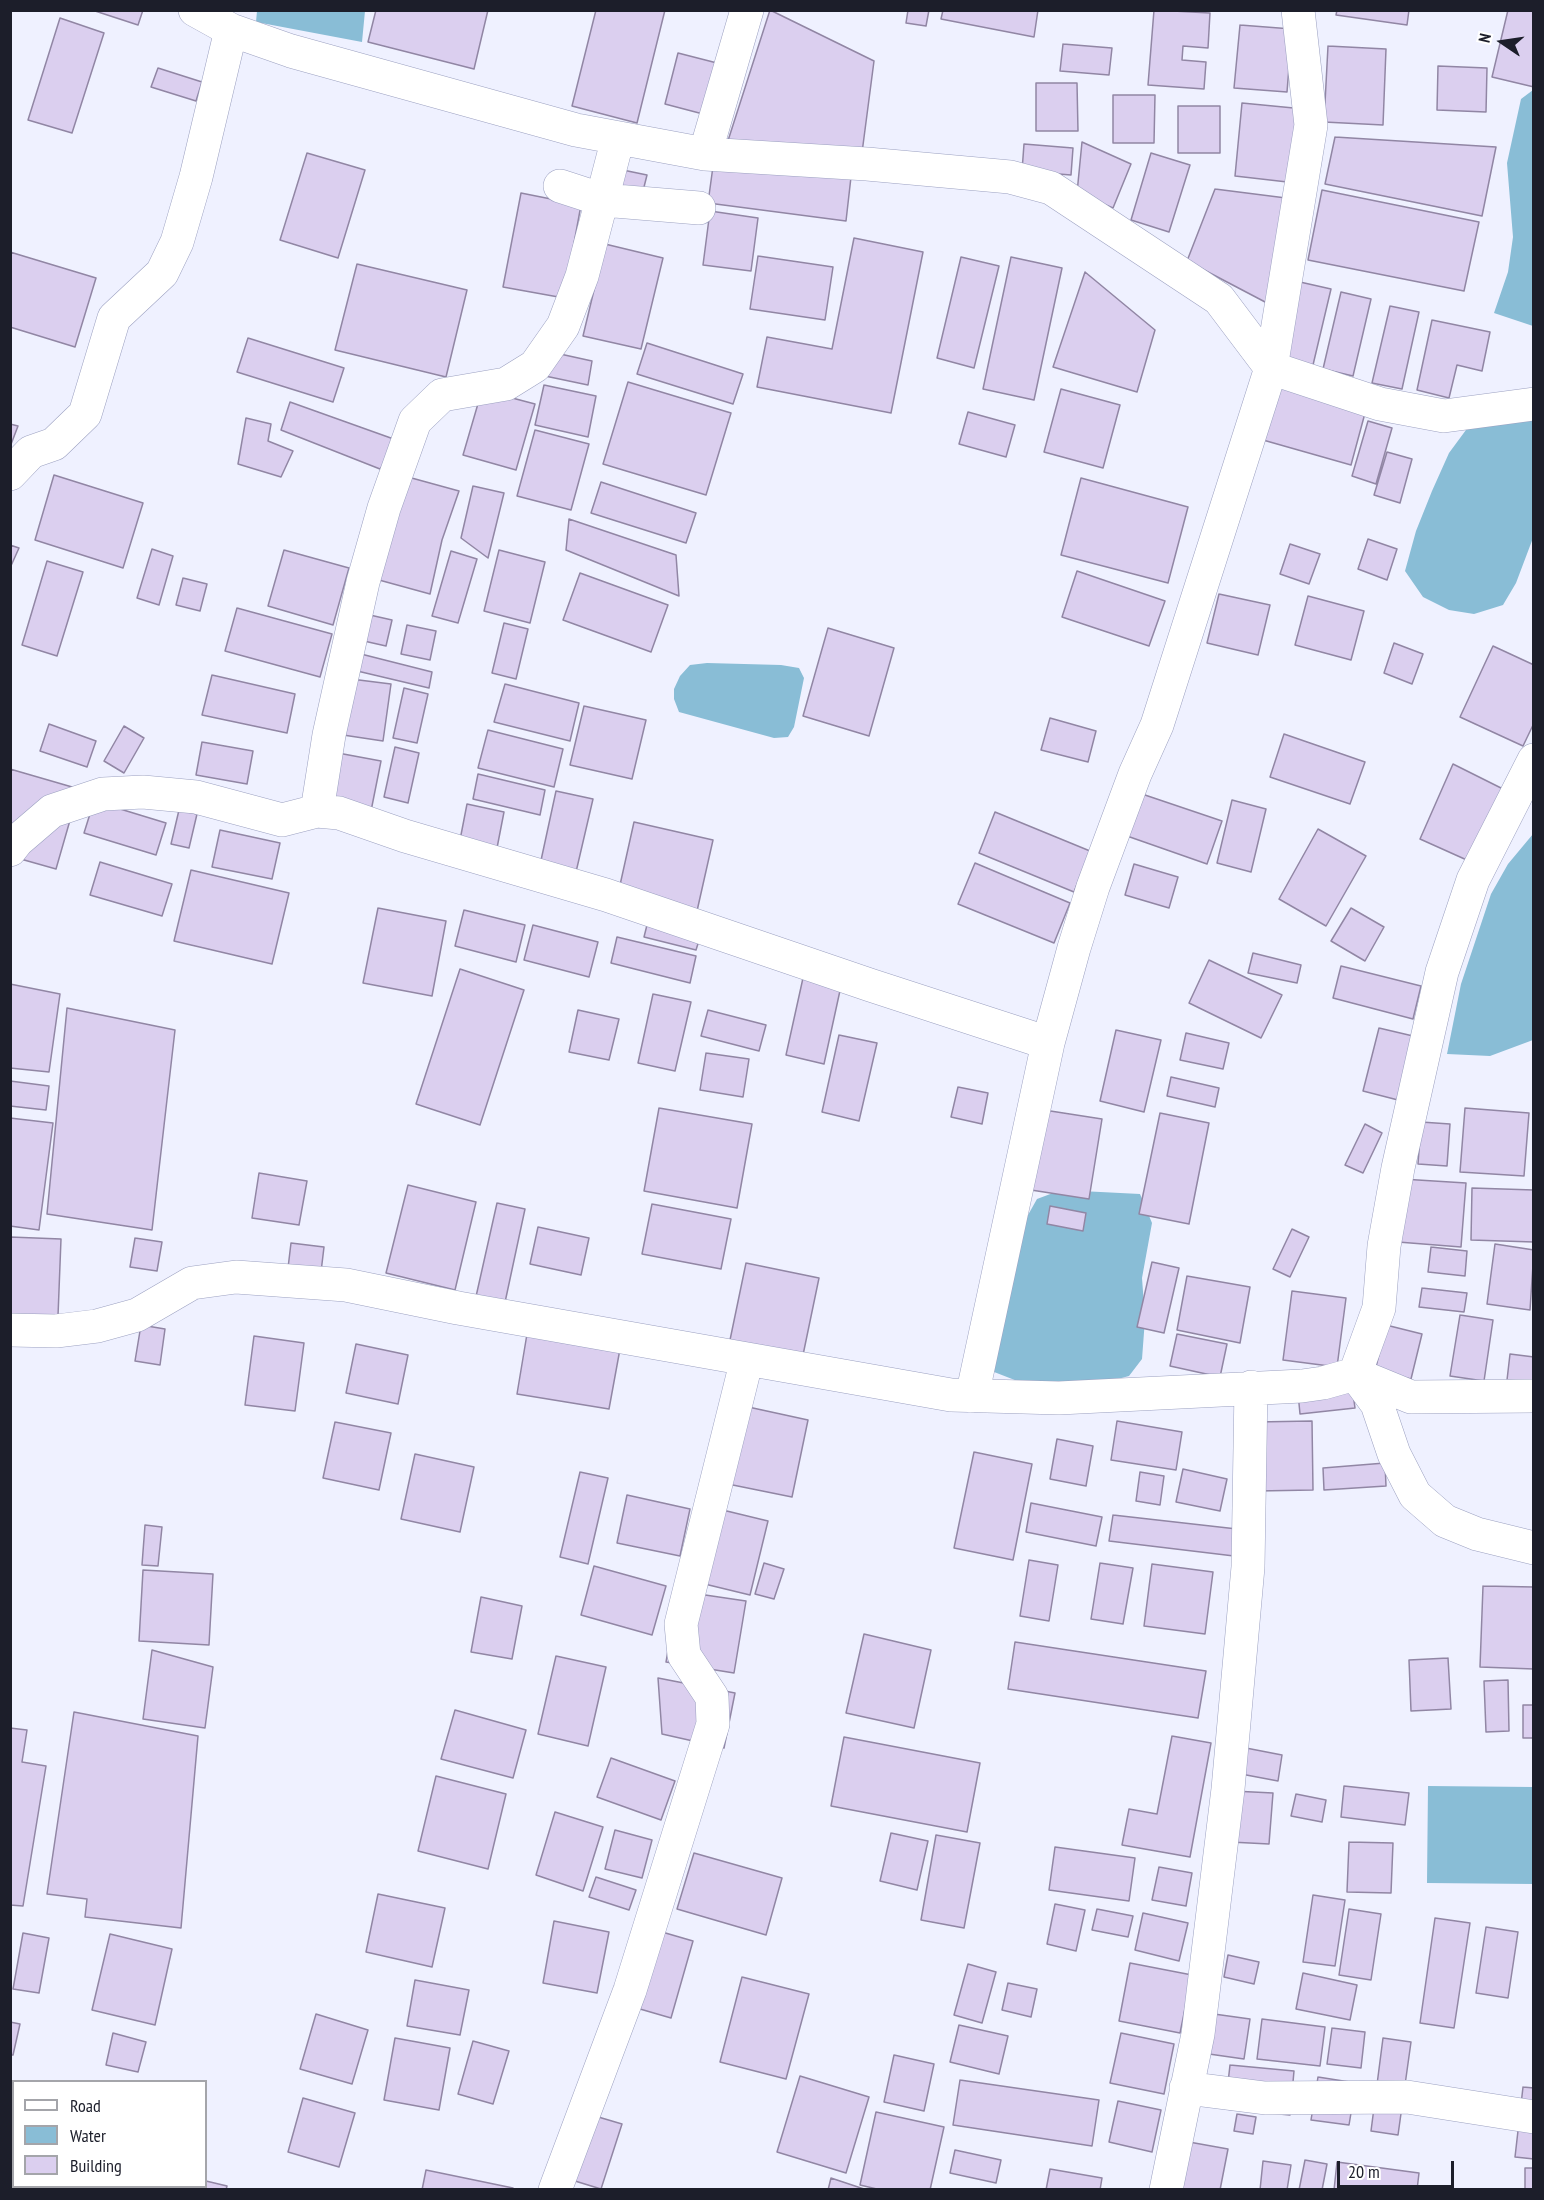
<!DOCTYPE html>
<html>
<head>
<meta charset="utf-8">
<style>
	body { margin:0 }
	#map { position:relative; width:1544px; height:2200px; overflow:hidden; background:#eff1ff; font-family:"PT Sans Narrow",sans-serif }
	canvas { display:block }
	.frame { position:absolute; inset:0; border:12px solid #1c1e2a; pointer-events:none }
	.legend { position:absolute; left:12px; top:2080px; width:195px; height:108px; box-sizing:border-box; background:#fff; border:2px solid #a4a5aa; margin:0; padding:8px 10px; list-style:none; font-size:18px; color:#1c1e2a }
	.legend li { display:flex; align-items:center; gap:12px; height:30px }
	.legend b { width:30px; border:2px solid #a4a5aa }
	.north { position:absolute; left:1472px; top:12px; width:60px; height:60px; -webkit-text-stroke:4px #fff; paint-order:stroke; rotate:283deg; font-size:16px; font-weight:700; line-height:24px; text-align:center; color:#1c1e2a }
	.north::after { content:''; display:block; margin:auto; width:21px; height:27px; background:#1c1e2a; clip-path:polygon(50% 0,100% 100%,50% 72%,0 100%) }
	.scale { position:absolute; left:1337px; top:2161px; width:117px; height:27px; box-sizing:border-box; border:3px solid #1c1e2a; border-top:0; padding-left:8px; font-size:18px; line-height:21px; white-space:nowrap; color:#1c1e2a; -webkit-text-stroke:4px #fff; paint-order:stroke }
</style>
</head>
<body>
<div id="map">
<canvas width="1544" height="2200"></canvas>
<div class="frame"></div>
<ul class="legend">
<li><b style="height:8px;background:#fff"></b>Road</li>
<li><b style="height:16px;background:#89bdd6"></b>Water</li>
<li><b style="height:16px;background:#dbcfef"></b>Building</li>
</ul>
<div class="north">N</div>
<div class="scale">20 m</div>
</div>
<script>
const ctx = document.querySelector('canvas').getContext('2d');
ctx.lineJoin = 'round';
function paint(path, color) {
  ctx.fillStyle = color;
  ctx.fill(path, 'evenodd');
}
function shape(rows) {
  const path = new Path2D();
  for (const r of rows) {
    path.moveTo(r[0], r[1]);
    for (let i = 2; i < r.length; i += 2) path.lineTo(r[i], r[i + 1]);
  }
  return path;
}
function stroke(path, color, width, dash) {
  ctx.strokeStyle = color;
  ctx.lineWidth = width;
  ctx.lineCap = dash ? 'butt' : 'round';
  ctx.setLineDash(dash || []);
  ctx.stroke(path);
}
const water = shape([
	[257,11,365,11,362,42,256,22],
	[1533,90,1533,326,1494,313,1508,272,1513,237,1507,163,1521,99],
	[1533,406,1533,538,1516,583,1503,605,1474,614,1449,610,1423,597,1405,571,1416,531,1432,491,1449,453,1477,415],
	[707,663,781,665,799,668,804,678,794,727,788,737,774,738,679,712,674,699,674,689,680,676,690,665],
	[1533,834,1533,1040,1490,1056,1447,1054,1461,984,1491,894,1508,864],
	[1061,1190,1140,1194,1152,1223,1142,1278,1145,1319,1142,1359,1129,1376,1103,1383,1062,1381,1025,1384,989,1370,1019,1231,1037,1199],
	[1428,1786,1533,1787,1533,1884,1427,1883]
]);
const building = shape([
	[92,10,143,10,138,25,92,10],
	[376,10,488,10,474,69,368,42,376,10],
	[596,10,665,10,637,123,572,106,596,10],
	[770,10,874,61,860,168,725,150,770,10],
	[908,10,929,10,926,26,906,23,908,10],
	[943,10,1038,10,1034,37,941,19,943,10],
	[1154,10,1210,13,1208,48,1183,46,1182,60,1206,62,1204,89,1148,85,1154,10],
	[1337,10,1409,10,1407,25,1336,15,1337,10],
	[1508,10,1534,10,1534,87,1492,77,1508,10],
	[60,18,104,33,72,133,28,120,60,18],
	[1240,25,1292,29,1287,92,1234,88,1240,25],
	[1063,44,1112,48,1109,75,1060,71,1063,44],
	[1328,46,1386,49,1383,125,1324,122,1328,46],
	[678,53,717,63,703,114,665,104,678,53],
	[1438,66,1487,68,1486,112,1437,110,1438,66],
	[158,68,202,82,196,101,151,87,158,68],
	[1036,83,1077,83,1078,131,1036,131,1036,83],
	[1113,95,1155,95,1154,143,1113,143,1113,95],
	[1242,103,1304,109,1296,183,1235,176,1242,103],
	[1178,106,1220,106,1220,153,1178,153,1178,106],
	[1335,137,1496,147,1482,216,1325,184,1335,137],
	[1082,142,1131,164,1113,208,1077,193,1082,142],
	[1024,144,1073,148,1071,175,1022,171,1024,144],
	[307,153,365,170,338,258,280,240,307,153],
	[1151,153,1190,165,1169,232,1131,220,1151,153],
	[714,159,851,177,846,221,708,203,714,159],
	[618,169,647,175,640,203,612,197,618,169],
	[1215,189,1286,198,1267,303,1187,261,1215,189],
	[1322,190,1479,222,1464,291,1308,260,1322,190],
	[521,193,581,205,564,298,503,287,521,193],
	[710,211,758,218,751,271,703,265,710,211],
	[854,238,923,252,891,413,757,387,767,337,832,349,854,238],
	[605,244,663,258,641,349,583,336,605,244],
	[10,252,96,278,75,347,10,327,10,252],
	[758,256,833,267,825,320,750,309,758,256],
	[961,257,999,266,974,368,937,358,961,257],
	[1011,257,1062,268,1034,400,983,389,1011,257],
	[357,264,467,290,446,377,335,350,357,264],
	[1085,272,1155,330,1137,392,1053,367,1085,272],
	[1300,282,1331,289,1313,365,1283,358,1300,282],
	[1341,292,1371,299,1353,376,1323,369,1341,292],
	[1390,306,1419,312,1402,389,1372,383,1390,306],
	[1432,320,1490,332,1482,371,1457,365,1449,398,1417,390,1432,320],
	[248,338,344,368,333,402,237,372,248,338],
	[647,343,743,374,733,404,637,374,647,343],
	[551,352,592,361,588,385,545,376,551,352],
	[1281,377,1368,402,1351,465,1263,440,1281,377],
	[628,382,731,413,706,495,603,464,628,382],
	[544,385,596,396,588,437,535,425,544,385],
	[1061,389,1120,405,1103,468,1044,452,1061,389],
	[482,390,535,404,516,470,463,455,482,390],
	[290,402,402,442,380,469,281,430,290,402],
	[968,412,1015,425,1006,457,959,444,968,412],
	[246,418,271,424,268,441,293,451,281,477,238,464,246,418],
	[1368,421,1392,428,1376,484,1352,476,1368,421],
	[10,424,18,426,10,447,10,424],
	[535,430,589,444,571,510,517,496,535,430],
	[1387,452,1412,459,1400,503,1374,495,1387,452],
	[54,475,143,503,123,568,35,540,54,475],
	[408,477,459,491,442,540,430,594,379,580,408,477],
	[1081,478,1188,507,1168,583,1061,555,1081,478],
	[601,482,696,513,686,543,591,513,601,482],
	[473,486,504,493,488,558,461,538,473,486],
	[569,519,676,555,679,596,566,550,569,519],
	[1368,539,1397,549,1387,580,1358,569,1368,539],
	[1290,544,1320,554,1309,584,1280,574,1290,544],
	[10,545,19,548,10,568,10,545],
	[152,549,173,556,159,605,137,598,152,549],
	[284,550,349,568,333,625,268,606,284,550],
	[499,550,545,562,530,623,484,611,499,550],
	[451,551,477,559,458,623,432,616,451,551],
	[47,561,83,572,57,656,22,645,47,561],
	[1077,571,1165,601,1149,646,1062,617,1077,571],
	[580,573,668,605,651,652,563,620,580,573],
	[183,578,207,584,200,611,176,605,183,578],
	[1219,594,1270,605,1258,655,1207,643,1219,594],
	[1308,596,1364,611,1351,660,1295,645,1308,596],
	[237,608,332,634,320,677,225,651,237,608],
	[361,613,392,620,386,646,355,639,361,613],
	[504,623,528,629,516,679,492,673,504,623],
	[407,625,436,631,430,660,401,654,407,625],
	[828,628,894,648,869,736,803,716,828,628],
	[1394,643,1423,654,1412,684,1384,673,1394,643],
	[1493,646,1534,665,1534,723,1523,746,1460,717,1493,646],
	[357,653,432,672,429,688,353,670,357,653],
	[212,675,295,694,287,733,202,715,212,675],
	[351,679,391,684,383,741,343,735,351,679],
	[505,684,579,703,570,741,494,722,505,684],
	[404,688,428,694,417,743,393,738,404,688],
	[584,706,646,720,632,779,570,765,584,706],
	[1050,718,1096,731,1088,762,1041,750,1050,718],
	[49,724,96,741,87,767,40,751,49,724],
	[124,726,144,738,124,773,104,761,124,726],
	[488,730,563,749,554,787,478,768,488,730],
	[1284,734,1365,762,1350,804,1270,777,1284,734],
	[202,742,253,751,247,784,196,775,202,742],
	[395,747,419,753,408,803,384,797,395,747],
	[338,753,381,761,371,811,329,803,338,753],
	[1453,764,1505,790,1469,861,1420,839,1453,764],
	[10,769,79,789,56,869,10,856,10,769],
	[478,774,545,790,540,815,473,799,478,774],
	[556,791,593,799,576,872,540,865,556,791],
	[1142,794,1222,821,1207,864,1127,836,1142,794],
	[1232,800,1266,809,1251,872,1217,863,1232,800],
	[94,801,166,823,156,855,84,833,94,801],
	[467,804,504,812,497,848,460,840,467,804],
	[179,810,197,814,189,848,171,844,179,810],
	[995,812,1090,851,1074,892,979,853,995,812],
	[634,822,713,840,697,911,618,894,634,822],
	[1318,829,1366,856,1326,926,1279,899,1318,829],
	[220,830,280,843,272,879,212,867,220,830],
	[100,862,172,884,162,916,90,895,100,862],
	[975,863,1070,903,1054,943,958,904,975,863],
	[1134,864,1178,877,1169,908,1125,895,1134,864],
	[191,870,289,893,272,964,174,941,191,870],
	[378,908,446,921,432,996,363,983,378,908],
	[1351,908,1384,927,1365,961,1331,941,1351,908],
	[464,910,525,925,516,962,455,946,464,910],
	[648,921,701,934,696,950,644,937,648,921],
	[533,925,598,942,589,977,524,960,533,925],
	[617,937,696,956,690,983,611,963,617,937],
	[1253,953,1301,965,1297,983,1248,973,1253,953],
	[1209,960,1282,995,1261,1038,1189,1003,1209,960],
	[1341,966,1421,986,1413,1019,1333,998,1341,966],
	[460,969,524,990,480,1125,416,1104,460,969],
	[803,978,841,986,824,1064,786,1055,803,978],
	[10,984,60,994,49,1072,10,1068,10,984],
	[653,994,691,1002,675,1071,638,1063,653,994],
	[67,1008,175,1030,152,1230,47,1214,67,1008],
	[578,1010,619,1019,609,1060,569,1052,578,1010],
	[708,1010,766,1025,759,1051,701,1036,708,1010],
	[1379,1028,1413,1036,1398,1100,1363,1091,1379,1028],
	[1116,1030,1161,1040,1144,1112,1100,1101,1116,1030],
	[1186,1033,1229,1043,1223,1069,1180,1060,1186,1033],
	[839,1035,877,1043,859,1121,822,1112,839,1035],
	[706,1053,749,1059,743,1097,700,1090,706,1053],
	[1171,1077,1219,1088,1215,1107,1167,1096,1171,1077],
	[10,1081,49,1086,46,1110,10,1106,10,1081],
	[958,1087,988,1093,982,1124,951,1117,958,1087],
	[659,1108,752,1124,737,1208,644,1191,659,1108],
	[1465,1108,1529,1113,1524,1176,1460,1172,1465,1108],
	[1044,1110,1102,1119,1089,1199,1031,1190,1044,1110],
	[1160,1113,1209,1123,1189,1224,1139,1214,1160,1113],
	[10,1118,53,1123,39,1230,10,1226,10,1118],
	[1421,1122,1450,1124,1447,1166,1418,1164,1421,1122],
	[1365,1124,1382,1133,1363,1173,1345,1165,1365,1124],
	[259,1173,307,1181,299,1225,252,1218,259,1173],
	[1402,1179,1466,1183,1461,1247,1398,1242,1402,1179],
	[408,1185,476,1202,455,1290,386,1273,408,1185],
	[1472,1188,1534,1190,1534,1242,1471,1240,1472,1188],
	[497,1203,525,1209,504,1307,475,1301,497,1203],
	[652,1204,731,1219,721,1269,642,1254,652,1204],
	[1050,1206,1086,1213,1083,1231,1047,1224,1050,1206],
	[538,1227,589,1238,581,1275,530,1264,538,1227],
	[1292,1229,1309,1237,1290,1277,1273,1269,1292,1229],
	[10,1237,61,1239,58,1316,10,1314,10,1237],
	[135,1238,162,1242,157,1271,130,1267,135,1238],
	[291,1243,324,1247,321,1272,288,1268,291,1243],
	[1495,1244,1534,1250,1530,1310,1487,1304,1495,1244],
	[1431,1247,1467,1251,1465,1276,1428,1272,1431,1247],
	[1152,1262,1179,1268,1164,1333,1137,1327,1152,1262],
	[746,1263,819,1278,803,1355,730,1340,746,1263],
	[1187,1276,1250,1287,1240,1343,1177,1330,1187,1276],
	[1422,1288,1467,1293,1464,1312,1419,1307,1422,1288],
	[1292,1291,1346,1298,1337,1367,1283,1360,1292,1291],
	[1460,1315,1493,1320,1484,1381,1450,1376,1460,1315],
	[141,1325,165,1329,160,1365,135,1361,141,1325],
	[1386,1325,1422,1334,1411,1379,1375,1371,1386,1325],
	[527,1334,620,1349,609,1409,517,1394,527,1334],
	[1177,1334,1227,1344,1220,1377,1170,1366,1177,1334],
	[254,1336,304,1343,295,1411,245,1405,254,1336],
	[356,1344,408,1355,398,1404,346,1393,356,1344],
	[1510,1354,1534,1357,1534,1382,1507,1380,1510,1354],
	[1352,1386,1355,1408,1300,1414,1298,1393,1352,1386],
	[730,1403,808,1420,792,1497,713,1481,730,1403],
	[1117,1421,1182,1432,1176,1470,1111,1460,1117,1421],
	[1312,1421,1313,1490,1257,1491,1256,1422,1312,1421],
	[335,1422,391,1433,379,1490,323,1478,335,1422],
	[1057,1439,1093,1446,1086,1486,1050,1479,1057,1439],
	[974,1452,1032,1464,1013,1560,954,1548,974,1452],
	[415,1454,474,1467,460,1532,401,1519,415,1454],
	[1385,1463,1386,1486,1324,1490,1323,1468,1385,1463],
	[1183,1469,1227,1479,1220,1511,1176,1502,1183,1469],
	[580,1472,608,1478,588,1564,560,1557,580,1472],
	[1140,1472,1164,1476,1160,1505,1136,1501,1140,1472],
	[627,1495,690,1509,680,1556,617,1543,627,1495],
	[1031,1503,1102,1517,1096,1546,1026,1532,1031,1503],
	[702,1505,768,1521,750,1595,684,1579,702,1505],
	[1113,1515,1237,1529,1234,1556,1109,1541,1113,1515],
	[145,1525,162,1527,158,1566,142,1565,145,1525],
	[1029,1560,1058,1565,1049,1621,1020,1616,1029,1560],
	[764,1563,784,1569,774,1599,755,1594,764,1563],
	[1100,1563,1133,1568,1123,1624,1091,1619,1100,1563],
	[1152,1564,1213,1572,1205,1634,1144,1626,1152,1564],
	[594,1566,666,1586,652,1635,581,1615,594,1566],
	[143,1570,213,1574,209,1645,139,1641,143,1570],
	[1483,1586,1534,1587,1534,1669,1480,1667,1483,1586],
	[678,1591,746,1601,734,1673,666,1662,678,1591],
	[481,1597,522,1606,512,1659,471,1652,481,1597],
	[864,1634,931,1650,914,1728,846,1713,864,1634],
	[1015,1642,1206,1671,1198,1718,1008,1689,1015,1642],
	[152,1650,213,1667,205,1728,143,1719,152,1650],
	[556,1656,606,1667,588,1746,538,1734,556,1656],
	[1448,1658,1451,1709,1411,1711,1409,1660,1448,1658],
	[658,1678,735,1693,724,1748,662,1734,658,1678],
	[1508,1680,1509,1731,1486,1732,1484,1681,1508,1680],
	[1523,1705,1534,1705,1534,1738,1523,1738,1523,1705],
	[455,1710,526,1730,513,1778,441,1759,455,1710],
	[74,1712,198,1736,181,1928,85,1917,87,1899,47,1894,74,1712],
	[10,1728,27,1730,22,1762,46,1766,23,1906,10,1905,10,1728],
	[1172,1736,1211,1743,1190,1857,1122,1845,1129,1809,1157,1814,1172,1736],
	[844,1737,980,1763,967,1832,831,1806,844,1737],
	[1246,1748,1282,1755,1278,1781,1241,1774,1246,1748],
	[611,1758,675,1781,661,1820,597,1797,611,1758],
	[436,1776,506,1794,488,1869,418,1851,436,1776],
	[1344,1786,1409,1793,1405,1825,1341,1817,1344,1786],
	[1233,1791,1273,1793,1269,1844,1230,1842,1233,1791],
	[1296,1794,1326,1800,1322,1822,1291,1816,1296,1794],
	[555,1812,603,1827,583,1891,536,1875,555,1812],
	[615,1830,652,1840,642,1878,605,1869,615,1830],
	[891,1833,928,1841,917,1890,880,1881,891,1833],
	[936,1835,980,1843,964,1928,921,1920,936,1835],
	[1349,1842,1393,1843,1391,1893,1347,1892,1349,1842],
	[1055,1847,1135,1858,1129,1901,1049,1890,1055,1847],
	[694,1853,782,1878,766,1935,677,1909,694,1853],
	[1159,1867,1192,1873,1186,1906,1152,1900,1159,1867],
	[596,1877,636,1890,629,1910,589,1897,596,1877],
	[378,1894,445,1908,432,1967,366,1952,378,1894],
	[1313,1895,1345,1900,1335,1966,1303,1962,1313,1895],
	[1055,1904,1085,1910,1076,1951,1047,1944,1055,1904],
	[1097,1909,1133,1916,1128,1937,1092,1930,1097,1909],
	[1349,1909,1381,1914,1371,1980,1339,1975,1349,1909],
	[1143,1913,1188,1923,1179,1961,1135,1950,1143,1913],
	[1435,1918,1470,1923,1454,2028,1420,2023,1435,1918],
	[554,1921,609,1932,597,1993,543,1983,554,1921],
	[1486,1927,1518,1932,1508,1998,1476,1993,1486,1927],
	[662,1932,693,1941,671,2018,640,2009,662,1932],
	[23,1933,49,1938,39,1993,13,1989,23,1933],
	[110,1934,172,1949,155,2025,92,2010,110,1934],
	[1228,1955,1259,1962,1254,1984,1224,1977,1228,1955],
	[1130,1963,1192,1975,1180,2033,1119,2021,1130,1963],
	[968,1964,996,1972,982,2023,954,2015,968,1964],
	[1303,1973,1357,1985,1350,2020,1296,2009,1303,1973],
	[742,1977,809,1994,786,2079,720,2062,742,1977],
	[415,1980,469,1990,460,2035,407,2026,415,1980],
	[1008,1983,1037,1989,1031,2017,1002,2010,1008,1983],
	[316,2014,368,2030,352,2084,300,2069,316,2014],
	[1214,2014,1250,2019,1244,2059,1209,2054,1214,2014],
	[1262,2019,1325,2027,1320,2066,1257,2059,1262,2019],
	[10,2022,20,2024,13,2055,10,2055,10,2022],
	[959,2025,1008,2036,999,2074,950,2062,959,2025],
	[1332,2028,1365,2032,1361,2068,1327,2064,1332,2028],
	[113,2033,146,2042,138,2072,106,2065,113,2033],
	[1121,2033,1174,2044,1164,2094,1110,2083,1121,2033],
	[395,2038,450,2048,439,2110,384,2100,395,2038],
	[1383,2038,1411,2042,1398,2135,1371,2131,1383,2038],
	[473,2041,509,2051,493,2104,458,2094,473,2041],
	[894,2055,934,2064,924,2111,884,2102,894,2055],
	[1230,2065,1294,2071,1290,2115,1225,2109,1230,2065],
	[800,2076,869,2097,846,2173,777,2152,800,2076],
	[1318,2077,1356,2083,1349,2125,1311,2120,1318,2077],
	[960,2080,1099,2100,1092,2146,953,2125,960,2080],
	[1523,2087,1534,2088,1534,2159,1515,2157,1523,2087],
	[303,2098,355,2113,339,2167,288,2152,303,2098],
	[1118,2101,1161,2110,1152,2152,1109,2142,1118,2101],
	[876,2112,944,2127,930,2190,881,2190,860,2185,876,2112],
	[1237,2114,1256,2117,1253,2134,1234,2131,1237,2114],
	[595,2116,622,2124,601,2189,575,2181,595,2116],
	[1189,2142,1228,2149,1220,2190,1180,2190,1189,2142],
	[955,2150,1001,2160,996,2183,950,2173,955,2150],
	[1305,2160,1327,2164,1322,2190,1299,2190,1305,2160],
	[1263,2161,1291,2165,1287,2190,1260,2190,1263,2161],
	[1337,2162,1419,2173,1417,2190,1334,2190,1337,2162],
	[1525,2168,1534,2168,1534,2190,1525,2190,1525,2168],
	[1050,2169,1102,2178,1100,2190,1046,2190,1050,2169],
	[426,2170,513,2188,512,2190,422,2190,426,2170],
	[831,2178,867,2190,828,2190,831,2178],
	[206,2181,227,2186,226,2190,191,2190,192,2186,206,2186,206,2181],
	[17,2186,48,2186,47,2190,22,2190,17,2186],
	[65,2186,87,2186,87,2190,65,2190,65,2186]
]);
const minor = shape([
	[195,10,231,30,291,51,576,130,705,154,867,164,1010,177,1051,188,1219,299,1271,368,1380,404,1444,416,1534,404],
	[705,154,747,10],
	[560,186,603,200,699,208],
	[10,474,31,452,54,444,85,414,114,318,162,273,177,242,196,177,231,30],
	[317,811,329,735,363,582,384,508,415,421,442,395,506,384,535,366,563,326,582,276,618,138],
	[10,850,17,841,52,811,103,794,143,792,196,797,282,820,317,811,339,813,405,836,606,895,870,985,1048,1043],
	[10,1330,56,1331,97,1326,137,1315,192,1283,236,1277,346,1285,458,1308,951,1395,1059,1398,1302,1386,1323,1383,1355,1374,1379,1308,1384,1246,1398,1168,1442,972,1473,880,1534,760],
	[1355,1374,1377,1404,1394,1454,1415,1495,1445,1521,1477,1534,1534,1548],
	[1355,1374,1411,1397,1534,1396],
	[972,1396,1048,1043,1074,948,1093,887,1135,774,1157,725,1271,368,1311,125,1298,10],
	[1186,2088,1265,2098,1407,2097,1534,2117],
	[555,2190,630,1990,713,1724,712,1697,684,1655,681,1624,747,1359],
	[1166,2190,1198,2034,1228,1789,1248,1567,1251,1387]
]);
paint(water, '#89bdd6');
paint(building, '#dbcfef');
stroke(building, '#9186a4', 1.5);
stroke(minor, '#9ca1c1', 34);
stroke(minor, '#fff', 33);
</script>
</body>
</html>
